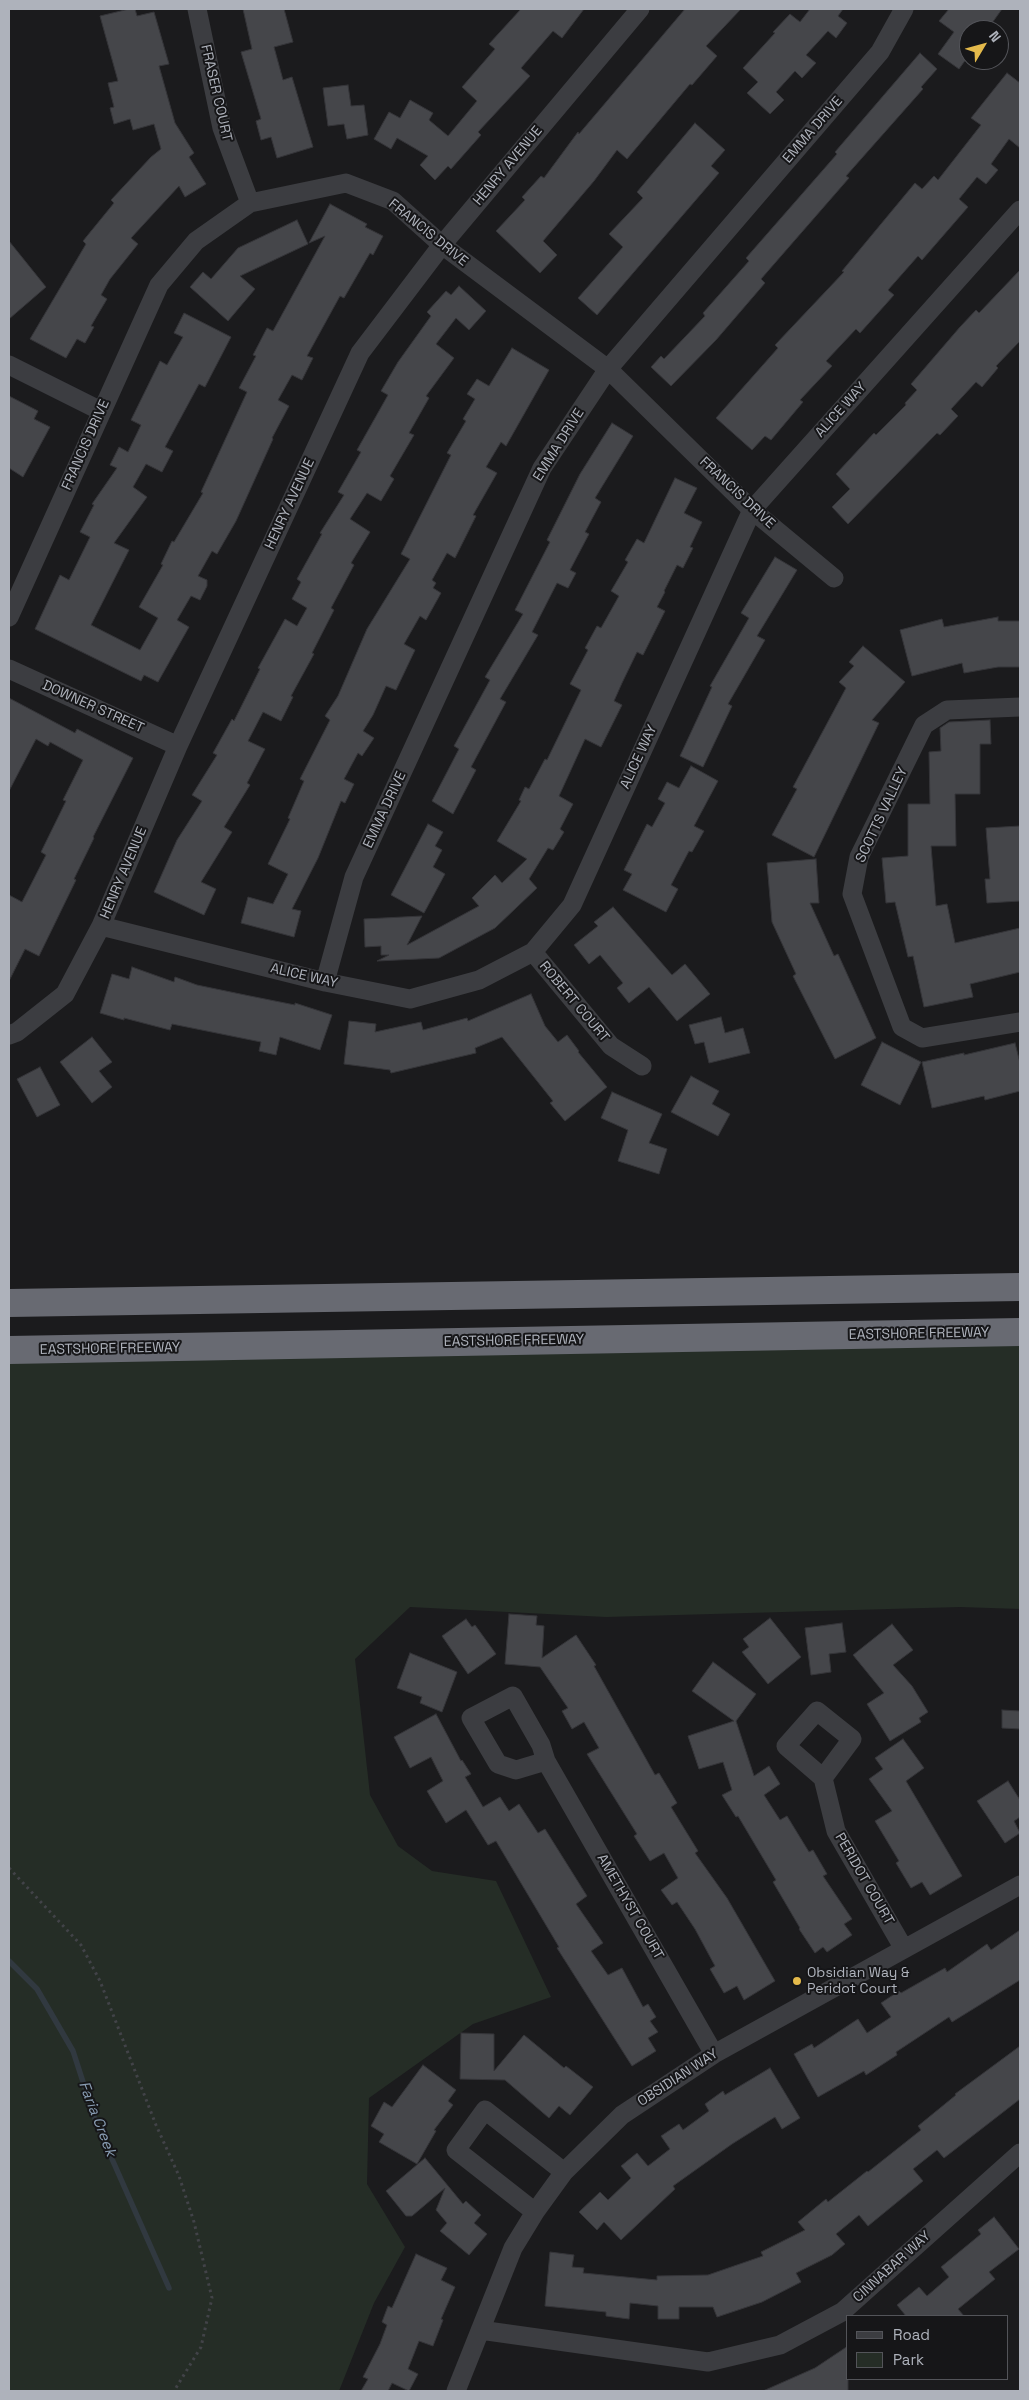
<!DOCTYPE html>
<html>
<head>
<meta charset="utf-8">
<style>
	body { margin:0 }
	#map { position:relative; width:1029px; height:2400px; overflow:hidden; background:#1b1b1d; font-family:"Space Grotesk",sans-serif }
	canvas { display:block }
	.frame { position:absolute; inset:0; border:10px solid #aeb2bb; pointer-events:none }
	.legend { position:absolute; left:846px; top:2315px; width:162px; height:65px; box-sizing:border-box; background:#161618; border:1px solid #535459; margin:0; padding:6px 9px; list-style:none; font-size:15px; color:#aeb2bb }
	.legend li { display:flex; align-items:center; gap:10px; height:25px }
	.legend b { width:25px; border:1px solid #535459 }
	.north { position:absolute; left:959px; top:20px; width:50px; height:50px; box-sizing:border-box; background:#161618; border:1px solid #535459; border-radius:50%; rotate:53deg; font-size:14px; font-weight:700; line-height:20px; text-align:center; color:#aeb2bb }
	.north::after { content:''; display:block; margin:auto; width:18px; height:22px; background:#e4ba4b; clip-path:polygon(50% 0,100% 100%,50% 72%,0 100%) }
</style>
</head>
<body>
<div id="map">
<canvas width="1029" height="2400"></canvas>
<div class="frame"></div>
<ul class="legend">
<li><b style="height:6px;background:#3c3d41"></b>Road</li>
<li><b style="height:14px;background:#252d26"></b>Park</li>
</ul>
<div class="north">N</div>
</div>
<script>
const ctx = document.querySelector('canvas').getContext('2d');
ctx.lineJoin = 'round';
function paint(path, color) {
  ctx.fillStyle = color;
  ctx.fill(path, 'evenodd');
}
function shape(rows) {
  const path = new Path2D();
  for (const r of rows) {
    path.moveTo(r[0], r[1]);
    for (let i = 2; i < r.length; i += 2) path.lineTo(r[i], r[i + 1]);
  }
  return path;
}
function stroke(path, color, width, dash) {
  ctx.strokeStyle = color;
  ctx.lineWidth = width;
  ctx.lineCap = dash ? 'butt' : 'round';
  ctx.setLineDash(dash || []);
  ctx.stroke(path);
}
function label(font, color, halo, rows, align = 'center') {
  ctx.font = font + ' "Space Grotesk",sans-serif';
  ctx.lineWidth = 4;
  ctx.setLineDash([]);
  ctx.textBaseline = 'middle';
  ctx.strokeStyle = halo;
  ctx.fillStyle = color;
  for (const [text, x, y, turn = 0] of rows) {
    ctx.save();
    ctx.translate(x, y);
    ctx.rotate((+turn || 0) * Math.PI / 180);
    ctx.textAlign = isNaN(turn) ? turn : align;
    if (halo) ctx.strokeText(text, 0, 0);
    ctx.fillText(text, 0, 0);
    ctx.restore();
  }
}
const green = shape([
	[1020,1332,1020,1609,960,1607,606,1617,410,1607,355,1659,370,1795,398,1846,432,1871,496,1881,551,1997,473,2024,369,2098,367,2184,405,2247,374,2303,339,2391,9,2391,9,1351]
]);
const stream = shape([
	[9,1961,37,1989,73,2051,97,2125,169,2288]
]);
const building = shape([
	[129,9,135,9,137,16,154,12,169,64,159,66,175,123,194,153,189,157,206,184,185,197,179,186,131,238,138,244,110,279,101,295,107,299,91,326,94,327,85,343,77,339,66,358,30,339,86,244,83,241,114,203,111,200,151,157,161,149,154,124,133,130,130,119,114,124,110,108,114,107,108,83,118,81,100,16,129,9],
	[243,9,284,9,293,42,274,47,283,80,292,77,313,147,277,158,271,137,261,140,256,121,261,119,241,52,252,49,243,9],
	[521,9,584,9,562,38,553,31,521,68,530,76,478,132,481,135,451,169,448,166,435,180,420,165,428,156,397,138,391,149,374,139,389,112,400,118,410,100,433,113,429,120,448,136,477,101,462,87,495,49,489,44,521,9],
	[685,9,741,9,706,46,717,56,692,85,690,84,627,159,617,150,594,181,543,241,557,255,540,273,496,231,525,200,522,197,541,176,544,178,578,132,579,134,685,9],
	[810,9,843,9,838,16,847,23,836,38,828,31,806,55,816,63,802,78,795,71,776,92,784,100,770,114,747,93,758,82,743,68,775,33,773,32,790,14,800,22,810,9],
	[949,9,1002,9,987,30,969,30,969,55,959,69,938,54,954,32,939,21,949,9],
	[920,53,937,69,921,87,923,89,846,176,849,178,761,279,765,283,716,340,671,386,651,367,661,356,664,359,705,316,703,313,749,261,746,258,837,154,835,152,920,53],
	[1007,73,1020,83,1020,148,1009,139,991,164,998,170,986,184,977,177,959,199,968,207,922,260,918,256,888,290,894,295,860,333,856,329,826,361,832,366,800,400,803,402,771,440,765,436,752,450,716,418,778,348,775,345,844,272,842,271,915,183,922,189,934,176,938,180,981,125,971,118,1007,73],
	[348,85,351,106,364,105,368,135,347,139,344,124,328,126,323,88,348,85],
	[695,123,725,150,711,166,719,173,597,315,578,298,623,247,609,234,643,198,637,192,695,123],
	[330,204,367,224,365,227,383,236,373,255,370,253,344,298,340,296,307,356,313,358,302,380,292,375,278,400,289,406,272,438,273,439,236,521,217,554,212,551,198,576,207,580,207,586,200,600,191,596,177,620,189,627,158,682,144,675,141,681,35,629,60,575,69,580,90,537,80,532,94,505,92,504,117,468,110,465,119,447,128,452,141,425,131,420,160,361,167,365,183,337,174,333,184,313,231,337,205,387,199,384,165,447,173,451,162,472,146,464,133,487,147,497,114,543,129,550,91,625,140,650,158,618,139,607,163,565,161,564,172,541,174,542,203,493,201,492,247,392,239,388,256,356,253,355,267,328,273,331,325,236,309,243,330,204],
	[297,220,308,244,240,276,255,289,228,321,190,287,203,272,211,279,238,248,297,220],
	[9,241,46,287,9,319,9,241],
	[1020,270,1020,341,996,366,998,368,982,387,976,382,951,409,958,416,940,435,937,433,848,524,832,507,850,489,836,474,874,433,876,435,906,405,905,403,917,390,911,384,960,327,976,310,979,313,1020,270],
	[459,286,486,311,469,330,456,318,436,344,454,358,426,396,429,398,409,433,414,435,390,476,394,479,381,501,367,493,350,519,370,532,351,563,354,565,331,608,334,610,312,653,314,654,291,696,293,697,281,721,263,712,248,741,265,749,247,783,250,785,224,827,232,832,201,882,216,889,204,915,154,892,177,840,202,801,192,795,217,755,213,753,232,719,234,721,260,669,258,668,285,619,297,626,307,608,292,599,301,582,297,579,322,534,320,533,344,495,338,492,361,452,357,450,388,395,381,391,398,362,431,316,427,312,446,291,451,295,459,286],
	[512,348,549,370,506,446,501,442,486,467,497,473,473,515,476,516,455,558,447,553,432,580,436,583,433,588,441,593,426,620,420,616,404,644,415,650,396,690,386,686,373,715,363,731,374,738,362,756,358,753,344,779,354,784,345,803,341,801,318,858,292,909,301,911,294,937,241,923,248,897,273,904,288,874,268,864,290,819,288,818,304,781,300,779,330,720,325,716,338,696,367,629,410,559,401,554,451,455,447,453,466,421,463,419,475,399,467,394,477,379,489,386,512,348],
	[9,396,38,411,34,419,50,427,23,477,9,468,9,396],
	[612,423,633,436,595,498,601,502,585,532,589,534,570,570,576,573,568,588,557,583,532,632,538,635,500,699,506,702,471,767,476,770,453,814,432,801,459,749,454,746,490,680,485,677,523,614,515,610,550,542,547,540,580,474,612,423],
	[675,478,697,488,684,513,702,522,690,547,693,548,683,568,677,565,664,591,665,592,657,607,665,611,643,655,637,652,622,683,614,701,622,705,601,747,585,739,570,772,559,796,573,804,560,829,564,832,553,850,548,848,529,879,537,888,495,928,439,958,377,961,389,955,381,955,381,946,365,947,364,919,422,916,407,945,479,906,472,898,495,875,502,883,527,859,497,841,521,801,519,800,525,787,529,789,545,759,547,760,581,690,570,684,588,650,585,648,597,626,601,628,619,596,611,591,628,562,625,560,637,539,644,543,675,478],
	[775,557,797,570,757,636,765,640,728,704,732,706,703,767,680,756,712,687,710,686,749,618,741,613,775,557],
	[998,617,998,621,1020,621,1020,667,998,667,964,673,962,663,912,676,900,630,942,619,944,627,998,617],
	[863,646,905,682,872,720,879,723,814,857,772,835,797,789,793,787,846,688,839,682,854,666,849,662,863,646],
	[9,698,75,733,77,729,133,758,93,837,94,838,74,879,76,880,39,956,25,949,9,981,9,895,22,902,46,855,41,852,66,801,63,800,83,760,50,742,48,746,36,739,9,791,9,698],
	[990,720,991,744,980,744,980,794,955,794,956,846,931,846,936,906,947,904,955,943,1020,928,1020,972,970,984,973,997,924,1007,913,956,908,957,895,902,886,903,882,858,908,856,908,804,930,804,929,752,941,751,940,728,949,722,990,720],
	[691,766,718,781,694,826,704,831,692,852,689,851,671,885,678,889,666,912,623,890,632,874,624,870,647,824,652,827,665,803,658,799,667,782,679,788,691,766],
	[428,824,443,832,435,846,442,850,433,867,445,874,424,913,391,895,428,824],
	[1020,826,1020,901,987,903,985,879,990,879,986,828,1020,826],
	[816,859,819,903,810,903,834,956,838,954,876,1038,835,1059,793,976,796,974,772,922,767,863,816,859],
	[613,907,672,975,685,964,710,994,677,1021,649,987,629,1003,617,988,623,983,600,955,589,964,574,945,598,926,594,922,613,907],
	[132,967,174,982,175,977,197,985,250,996,295,1005,295,1003,332,1015,320,1050,280,1037,276,1055,259,1051,261,1042,172,1024,170,1030,124,1018,124,1020,100,1013,112,974,129,979,132,967],
	[531,994,545,1026,558,1042,567,1035,579,1051,578,1052,607,1087,565,1121,550,1103,553,1101,502,1037,475,1048,476,1053,391,1073,390,1070,344,1064,349,1021,376,1024,375,1032,421,1022,423,1030,467,1018,468,1021,531,994],
	[721,1017,725,1033,743,1028,750,1053,709,1063,704,1042,695,1044,689,1025,721,1017],
	[92,1037,112,1062,99,1071,112,1087,92,1103,60,1062,92,1037],
	[882,1042,921,1062,900,1105,861,1085,882,1042],
	[1015,1043,1020,1063,1020,1091,985,1100,984,1096,932,1108,922,1062,964,1053,964,1055,1015,1043],
	[40,1067,60,1105,37,1117,17,1079,40,1067],
	[691,1076,719,1091,712,1104,730,1114,718,1136,671,1112,691,1076],
	[612,1092,662,1114,649,1143,667,1149,659,1174,618,1161,628,1130,601,1118,612,1092],
	[509,1614,537,1616,536,1625,544,1626,542,1658,576,1635,596,1665,594,1666,655,1775,659,1773,677,1803,671,1807,698,1851,695,1853,727,1898,775,1981,744,2000,737,1986,724,1993,710,1969,715,1966,695,1929,677,1902,672,1905,661,1890,678,1878,664,1853,650,1861,634,1836,637,1834,587,1754,599,1748,584,1722,572,1729,562,1711,568,1708,540,1667,505,1664,509,1614],
	[770,1618,801,1657,768,1684,742,1652,749,1647,743,1639,770,1618],
	[466,1619,472,1627,475,1625,496,1654,468,1674,442,1636,466,1619],
	[842,1623,846,1652,829,1654,831,1672,811,1675,805,1628,842,1623],
	[892,1624,913,1650,893,1665,912,1686,928,1712,919,1718,921,1722,890,1741,867,1704,884,1693,853,1655,892,1624],
	[410,1653,457,1672,442,1712,420,1703,422,1697,397,1688,410,1653],
	[713,1662,756,1694,736,1721,754,1776,769,1766,780,1784,764,1795,780,1820,787,1816,809,1852,813,1850,827,1874,823,1876,852,1919,844,1924,852,1935,827,1952,823,1947,815,1953,799,1929,800,1928,773,1882,776,1880,738,1816,736,1817,722,1795,732,1790,723,1762,699,1769,688,1736,734,1721,692,1691,713,1662],
	[1002,1710,1020,1711,1020,1729,1002,1728,1002,1710],
	[436,1714,461,1761,462,1760,471,1774,465,1777,483,1807,500,1797,509,1811,519,1804,538,1833,545,1829,587,1896,576,1904,603,1943,591,1951,608,1975,622,1968,643,2007,648,2004,656,2017,650,2021,658,2032,648,2038,656,2051,632,2066,557,1948,559,1947,496,1841,488,1845,466,1810,446,1823,427,1791,443,1781,431,1757,410,1768,394,1737,436,1714],
	[903,1739,924,1768,906,1781,962,1876,930,1895,922,1882,911,1888,896,1863,899,1861,875,1821,892,1811,869,1779,883,1769,875,1758,903,1739],
	[1008,1781,1020,1800,1020,1817,1014,1821,1020,1833,1005,1843,977,1801,1008,1781],
	[1020,1930,1020,1980,952,2022,949,2017,896,2052,897,2055,866,2075,864,2071,818,2097,794,2054,812,2044,814,2048,858,2019,867,2033,891,2017,881,2003,899,1991,901,1993,945,1968,947,1972,987,1944,991,1950,1020,1930],
	[461,2033,494,2034,494,2071,524,2035,564,2068,566,2066,593,2087,570,2115,559,2106,549,2118,505,2080,460,2079,461,2033],
	[1020,2046,1020,2099,944,2158,937,2150,913,2169,923,2181,868,2226,859,2215,836,2234,845,2244,832,2255,796,2273,801,2282,762,2302,717,2317,713,2307,679,2307,679,2319,658,2319,658,2306,630,2303,629,2319,606,2316,606,2312,545,2306,550,2252,574,2255,572,2267,584,2268,583,2273,657,2280,657,2276,708,2275,763,2256,761,2252,805,2230,798,2222,826,2199,828,2202,867,2171,868,2172,921,2130,918,2126,956,2095,955,2094,1020,2046],
	[423,2065,456,2090,448,2101,453,2105,434,2130,436,2131,417,2164,379,2142,384,2134,371,2126,384,2102,392,2107,423,2065],
	[770,2068,800,2118,782,2129,775,2117,732,2144,673,2186,675,2189,621,2240,604,2222,597,2230,579,2212,600,2192,608,2200,631,2178,621,2166,637,2153,648,2166,670,2149,661,2136,679,2124,683,2130,709,2111,705,2104,723,2091,725,2095,770,2068],
	[425,2158,463,2204,466,2201,481,2215,474,2223,487,2234,469,2255,440,2231,447,2223,436,2210,445,2188,412,2216,406,2216,386,2191,425,2158],
	[994,2217,1019,2249,989,2272,995,2279,958,2309,964,2316,906,2316,897,2305,919,2287,927,2296,949,2277,941,2267,981,2234,978,2230,994,2217],
	[416,2254,447,2268,441,2280,455,2287,441,2319,443,2320,433,2346,419,2341,408,2369,418,2374,409,2391,392,2383,388,2391,361,2391,368,2379,363,2377,380,2344,387,2325,382,2322,388,2306,392,2308,416,2254],
	[848,2346,848,2391,763,2391,815,2368,848,2346]
]);
const path = shape([
	[9,1868,81,1945,100,1981,156,2125,179,2176,194,2222,212,2298,201,2347,174,2391]
]);
const minor = shape([
	[197,9,222,128,250,203],
	[9,365,101,411],
	[9,617,159,285,196,241,250,203,346,183,393,201,442,245,608,369,752,510,834,578],
	[9,669,178,746],
	[1020,707,947,710,924,725,859,857,852,894,902,1027,922,1038,1020,1022],
	[101,926,325,982,410,999,479,980,533,952,572,905,752,510,1020,210],
	[533,952,611,1046,642,1066],
	[325,982,354,877,542,468,608,369,880,52,904,9],
	[9,1035,17,1032,65,994,101,926,178,746,360,353,442,245,640,9],
	[546,1761,516,1770,498,1764,471,1718,513,1696,541,1745,546,1761,714,2054],
	[823,1778,786,1746,817,1711,852,1739,823,1778,836,1831,904,1949],
	[535,2212,456,2150,485,2110,564,2172],
	[480,2330,708,2362,780,2345,842,2312,1020,2153],
	[456,2391,513,2248,535,2212,564,2172,622,2115,714,2054,1020,1885]
]);
const highway = shape([
	[9,1303,1020,1287],
	[9,1350,1020,1332]
]);
const markers = [
	[797,1981,5,"#e4ba4b"]
];
const streetNames = [
	["FRASER COURT",216,93,77],
	["EMMA DRIVE",813,130,-49],
	["HENRY AVENUE",508,166,-50],
	["FRANCIS DRIVE",428,233,39],
	["ALICE WAY",841,410,-48],
	["FRANCIS DRIVE",86,445,-66],
	["EMMA DRIVE",559,445,-58],
	["FRANCIS DRIVE",737,493,43],
	["HENRY AVENUE",290,504,-65],
	["DOWNER STREET",93,707,24],
	["ALICE WAY",639,757,-65],
	["EMMA DRIVE",385,810,-65],
	["SCOTTS VALLEY",882,815,-65],
	["HENRY AVENUE",124,873,-67],
	["ALICE WAY",304,976,13],
	["ROBERT COURT",574,1002,50],
	["EASTSHORE FREEWAY",919,1334,-1],
	["EASTSHORE FREEWAY",514,1341,-1],
	["EASTSHORE FREEWAY",110,1349,-1],
	["PERIDOT COURT",864,1879,60],
	["AMETHYST COURT",630,1907,60],
	["OBSIDIAN WAY",678,2078,-33],
	["CINNABAR WAY",892,2267,-42]
];
const poiNames = [
	["Obsidian Way &",807,1973],
	["Peridot Court",807,1989]
];
const waterNames = [
	["Faria Creek",97,2119,69]
];
paint(green, '#252d26');
stroke(stream, '#313940', 5.5);
paint(building, '#45464a');
stroke(building, '#353539', 1);
stroke(path, '#424348', 3, [2.5, 4]);
stroke(minor, '#3c3d41', 19);
stroke(highway, '#686a72', 28);
for (const [x, y, r, color] of markers) {
  const dot = new Path2D();
  dot.arc(x, y, r, 0, 2 * Math.PI);
  ctx.fillStyle = color;
  ctx.fill(dot);
  stroke(dot, '#161618', 2);
}
label('14px', '#aeb2bb', '#161618', streetNames);
label('14px', '#aeb2bb', '#161618', poiNames, 'left');
label('italic 15px', '#899db3', '#161618', waterNames);
</script>
</body>
</html>
